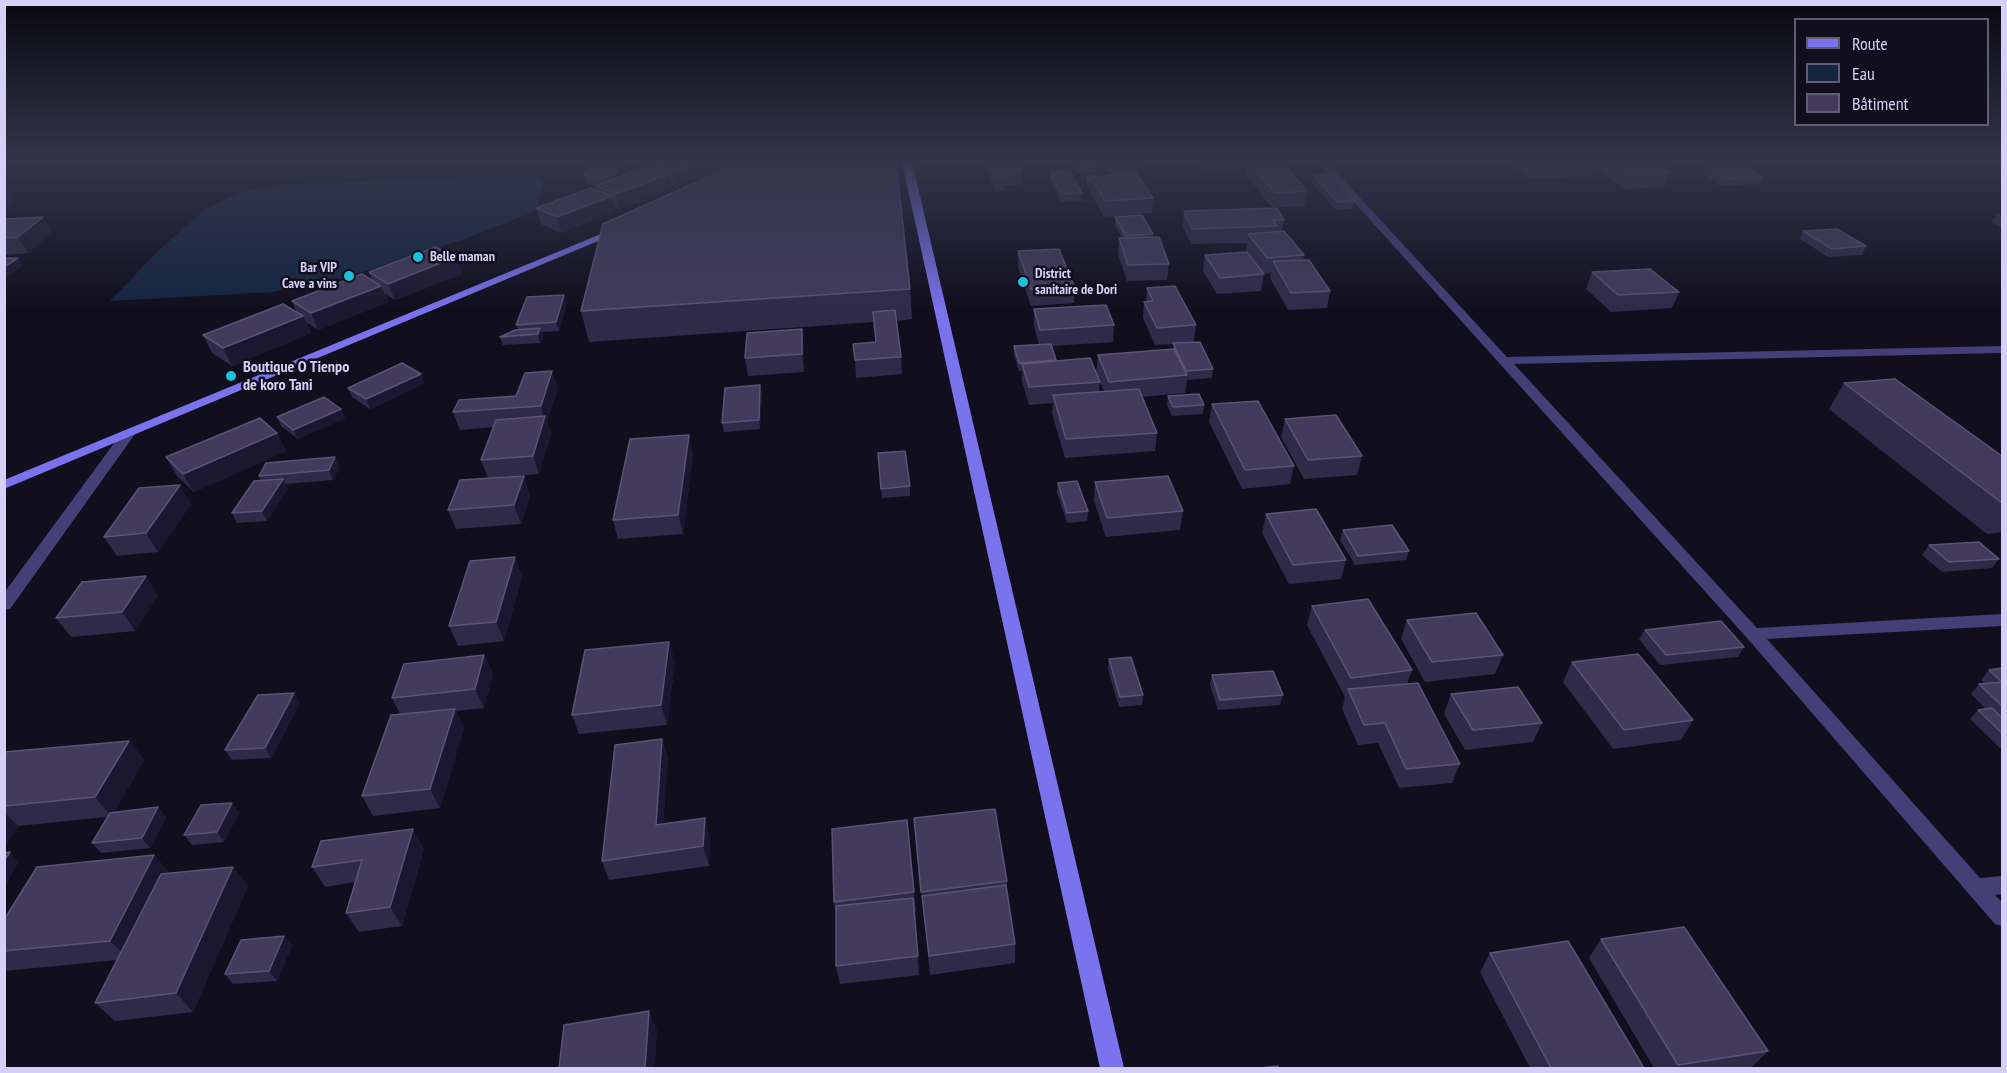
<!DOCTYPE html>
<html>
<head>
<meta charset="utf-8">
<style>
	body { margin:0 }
	#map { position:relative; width:2007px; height:1073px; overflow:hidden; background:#110e1d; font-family:"PT Sans Narrow",sans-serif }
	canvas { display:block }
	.frame { position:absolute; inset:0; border:6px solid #d6d0f9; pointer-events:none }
	.legend { position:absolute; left:1794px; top:18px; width:195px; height:108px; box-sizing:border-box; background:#110e1d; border:2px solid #605c75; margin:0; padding:8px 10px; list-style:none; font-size:18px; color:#d6d0f9 }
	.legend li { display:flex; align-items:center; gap:12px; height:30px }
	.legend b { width:30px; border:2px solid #605c75 }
</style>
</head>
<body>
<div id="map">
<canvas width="2007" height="1073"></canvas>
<div class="frame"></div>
<ul class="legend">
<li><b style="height:8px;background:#7973ee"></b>Route</li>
<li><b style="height:16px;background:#142541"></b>Eau</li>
<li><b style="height:16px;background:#423b5c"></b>Bâtiment</li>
</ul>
</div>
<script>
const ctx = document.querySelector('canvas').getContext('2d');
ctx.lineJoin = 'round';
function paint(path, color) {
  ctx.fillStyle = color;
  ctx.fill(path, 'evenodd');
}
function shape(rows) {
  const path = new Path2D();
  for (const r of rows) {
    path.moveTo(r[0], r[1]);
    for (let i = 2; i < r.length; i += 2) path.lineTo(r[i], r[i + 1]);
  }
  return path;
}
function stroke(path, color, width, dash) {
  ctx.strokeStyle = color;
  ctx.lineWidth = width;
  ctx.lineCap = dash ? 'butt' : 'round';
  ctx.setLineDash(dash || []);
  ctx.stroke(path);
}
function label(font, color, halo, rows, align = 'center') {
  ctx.font = font + ' "PT Sans Narrow",sans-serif';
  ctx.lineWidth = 5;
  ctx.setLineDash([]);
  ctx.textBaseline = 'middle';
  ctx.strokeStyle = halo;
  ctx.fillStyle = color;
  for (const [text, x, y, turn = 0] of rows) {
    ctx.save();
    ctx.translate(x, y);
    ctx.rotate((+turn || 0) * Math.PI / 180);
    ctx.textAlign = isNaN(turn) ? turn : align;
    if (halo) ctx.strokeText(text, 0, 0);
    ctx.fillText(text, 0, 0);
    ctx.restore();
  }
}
const water = shape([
	[528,175,543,181,536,211,459,241,341,279,273,292,110,301,158,251,205,209,240,193,277,185]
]);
const street = shape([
	[1318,162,1327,162,1507,357,2002,346,2002,353,1514,364,1757,628,2002,614,2002,626,1767,639,1980,878,2002,876,2002,894,1995,895,2002,902,2002,926,1995,924,1747,638,1318,162],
	[128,430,135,434,10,609,4,610,4,593,123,431,128,430]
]);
const secondary = shape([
	[902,162,912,162,1124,1068,1100,1068,902,162],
	[613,229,622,231,4,489,4,480,613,229]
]);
const wall = shape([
	[985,162,1018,162,1021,170,1021,185,1004,186,1004,191,995,192],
	[1072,162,1096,162,1098,166,1097,173,1077,174,1072,165],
	[1101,162,1139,162,1138,175,1153,198,1152,213,1104,217,1090,192,1090,189,1089,189,1086,184,1087,176,1109,175],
	[1197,162,1236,162,1236,169,1203,170],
	[1246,162,1282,162,1307,191,1304,206,1272,208,1245,173],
	[1509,162,1655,162,1670,172,1664,187,1625,189,1593,166,1590,176,1531,179],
	[653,164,723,168,676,187,671,185,672,189,619,210,614,207,615,211,561,233,541,224,536,208,596,190,595,186,593,186,586,182,584,174,618,177,654,168],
	[1706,167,1762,177,1759,184,1721,186,1703,174],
	[1050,172,1082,193,1082,201,1061,202,1050,180],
	[1314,175,1355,201,1353,209,1336,210,1312,183],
	[1184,211,1284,220,1282,232,1304,255,1303,260,1330,291,1327,308,1288,310,1270,278,1271,273,1264,274,1246,250,1247,243,1191,244,1183,226],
	[1997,214,2002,214,2002,228,1992,222],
	[43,217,52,233,28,253,4,255,4,219],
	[1115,217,1153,234,1153,237,1169,264,1167,280,1127,281,1118,254,1119,238,1122,238,1115,225],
	[1803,231,1866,246,1862,255,1828,257,1800,239],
	[1018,251,1074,286,1074,303,1031,306,1018,267],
	[1205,255,1264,274,1261,291,1217,294,1203,271],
	[369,272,462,274,395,300,385,294,388,302,318,330,306,322,311,333,232,366,212,353,203,335,297,313,292,301,372,280],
	[1592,272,1679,292,1672,308,1611,312,1586,289],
	[1147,288,1196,325,1194,342,1213,369,1212,378,1187,380,1185,393,1142,397,1157,433,1155,451,1065,458,1052,413,1053,403,1029,405,1022,381,1022,371,1019,371,1014,355,1014,346,1039,345,1034,326,1034,309,1114,325,1113,342,1051,346,1056,361,1100,382,1099,392,1104,391,1096,373,1098,355,1173,349,1173,344,1155,345,1143,318,1144,302,1146,301],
	[910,289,912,319,896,321,901,357,902,374,856,378,855,360,876,342,874,322,589,342,581,311],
	[567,303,559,331,541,332,543,337,540,343,503,345,500,337,518,329,516,325],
	[804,346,804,372,748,376,745,358],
	[425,383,370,409,352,397,348,388],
	[1844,383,2002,456,2002,532,1987,534,1829,409],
	[760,385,762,394,760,429,724,432,722,423],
	[558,388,547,422,551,434,539,474,488,478,481,460,493,427,460,430,453,412,516,396],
	[1168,396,1204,405,1203,414,1172,416,1167,405],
	[1212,404,1294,466,1290,484,1242,489,1209,422],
	[341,409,345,418,298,439,281,426,277,417],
	[1285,419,1362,456,1357,475,1304,479,1281,437],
	[277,433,286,451,194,492,177,476,166,457],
	[693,453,683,534,618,539,613,520],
	[878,453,910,486,910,496,882,498],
	[340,467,333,480,285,484,288,489,267,521,237,523,232,513,261,481,259,476],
	[1095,482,1183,511,1180,530,1106,537,1094,501],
	[1058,483,1088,511,1087,521,1067,523,1057,492],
	[530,495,521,524,456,529,448,510],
	[191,504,158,552,117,556,104,537],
	[1266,514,1346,560,1341,579,1289,584,1262,533],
	[1343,530,1409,551,1406,560,1355,565,1340,540],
	[1929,545,1999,559,1992,568,1942,572,1922,555],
	[515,557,522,577,504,641,458,646,449,626],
	[158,595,135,631,71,637,56,618],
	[1312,606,1412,670,1407,684,1460,764,1452,783,1399,788,1378,743,1358,745,1342,709,1345,697,1307,625],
	[1407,620,1503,655,1495,674,1425,682,1401,639],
	[1645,630,1744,647,1738,657,1660,665,1639,639],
	[484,655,493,674,484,708,456,711,464,728,440,808,373,816,362,796,400,714,392,698],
	[1109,659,1143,695,1142,705,1119,707,1108,669],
	[675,661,667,725,579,734,572,715],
	[1572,662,1693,720,1681,740,1613,749,1563,682],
	[2002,668,2002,748,2000,748,1970,719,1978,710,1986,709,1971,694,1979,684,1985,684,1981,680,1989,670],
	[1212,675,1283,695,1280,705,1218,710,1210,685],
	[294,693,300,703,271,758,232,760,225,750],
	[1451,694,1542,723,1533,742,1465,750,1444,714],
	[662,739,668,758,663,824,710,838,709,866,609,880,602,861],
	[129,741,144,760,114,812,158,807,166,817,150,848,101,853,92,843,107,817,18,826,4,846,4,752],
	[232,803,239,813,224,842,192,845,184,835],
	[914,818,1007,881,1007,893,1015,944,1015,963,930,975],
	[907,820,916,911,915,911,919,975,840,984,836,966,836,914,834,902],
	[424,849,402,926,359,932,346,913,356,882,325,887,312,867],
	[154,855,169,873,233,867,248,886,193,1012,115,1021,95,1003,117,960,4,971,4,920],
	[284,936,292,946,277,981,233,984,225,974],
	[1601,939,1768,1051,1751,1068,1654,1068,1589,958],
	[1490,953,1644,1068,1530,1068,1480,972]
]);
const shadedWall = shape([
	[698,162,722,162,723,168,676,187,673,172],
	[617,172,619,180,608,185,607,177],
	[669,174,672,189,619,210,616,194],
	[5,185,14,200,4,208],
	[612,196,615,211,561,233,557,217],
	[43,217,52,233,28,253,18,237],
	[456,257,462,274,395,300,388,284],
	[18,258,23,266,4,279,4,267],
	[381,286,388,302,318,330,311,313],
	[564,295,567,303,559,331,556,322],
	[303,316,311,333,232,366,223,348],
	[540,328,543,337,540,343,538,334],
	[802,329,804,346,804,372,802,354],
	[552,371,558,388,547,422,551,434,539,474,533,456,544,418,541,406],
	[421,374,425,383,370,409,366,399],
	[760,385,762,394,760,429,759,420],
	[341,409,345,418,298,439,293,430],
	[277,433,286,451,194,492,183,474],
	[689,435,693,453,683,534,678,515],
	[335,457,340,467,333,480,329,470],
	[524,476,530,495,521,524,514,505],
	[283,479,288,489,267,521,262,511],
	[180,485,191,504,158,552,146,533],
	[515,557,522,577,504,641,496,622],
	[146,576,158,595,135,631,122,612],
	[669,642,675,661,667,725,661,705],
	[484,655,493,674,484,708,475,689],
	[294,693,300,703,271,758,265,748],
	[455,709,464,728,440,808,430,789],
	[662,739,668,758,662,844,656,825],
	[129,741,144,760,111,817,95,797],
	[232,803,239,813,224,842,217,832],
	[158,807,166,817,150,848,142,838],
	[4,812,18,826,4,846],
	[705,818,710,838,709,866,703,846],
	[413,829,424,849,402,926,390,907],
	[10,852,19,862,4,888,4,861],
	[154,855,170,875,128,959,110,941],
	[233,867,248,886,193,1012,176,993],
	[284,936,292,946,277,981,269,971],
	[649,1011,657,1030,655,1068,645,1068]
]);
const building = shape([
	[658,162,698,162,673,172,653,164,658,162],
	[741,162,896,162,910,289,581,311,603,224,741,162],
	[990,162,1018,162,1021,170,1002,171,1004,176,995,177,990,162],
	[1075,162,1096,162,1098,166,1077,167,1075,162],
	[1250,162,1282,162,1307,191,1275,193,1250,162],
	[1532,162,1585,162,1535,165,1532,162],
	[1613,162,1655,162,1670,172,1630,174,1613,162],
	[1744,165,1762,177,1724,179,1706,167,1744,165],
	[603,166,615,167,617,172,607,177,592,178,584,174,589,169,603,166],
	[649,166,669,174,616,194,595,186,649,166],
	[1070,171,1082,193,1061,194,1050,172,1070,171],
	[1137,174,1153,198,1105,201,1091,177,1137,174],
	[1330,174,1355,201,1337,202,1314,175,1330,174],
	[1087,176,1094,176,1091,177,1091,181,1089,181,1087,176],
	[591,188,612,196,557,217,536,208,591,188],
	[1277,208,1284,220,1273,220,1277,226,1192,229,1184,211,1277,208],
	[1142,215,1153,234,1126,236,1115,217,1142,215],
	[43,217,18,237,4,238,4,219,43,217],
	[1837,229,1866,246,1832,249,1803,231,1837,229],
	[1284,231,1304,255,1267,258,1248,234,1284,231],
	[1159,237,1169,264,1128,265,1119,238,1159,237],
	[436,247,456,257,388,284,369,272,436,247],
	[1059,249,1074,286,1031,289,1018,251,1059,249],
	[1247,252,1264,274,1220,278,1205,255,1247,252],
	[4,258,18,258,4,267,4,258],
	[1309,260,1330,291,1291,293,1273,261,1309,260],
	[1650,269,1679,292,1618,295,1592,272,1650,269],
	[362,274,381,286,311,313,292,301,362,274],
	[1175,286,1196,325,1157,328,1144,302,1153,301,1147,288,1175,286],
	[564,295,556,322,516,325,527,297,564,295],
	[283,304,303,316,223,348,203,335,283,304],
	[1106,305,1114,325,1040,330,1034,309,1106,305],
	[895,310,901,357,855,360,853,344,876,342,873,312,895,310],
	[540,328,538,334,500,337,515,330,540,328],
	[802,329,802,354,745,358,747,333,802,329],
	[1200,342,1213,369,1186,371,1173,343,1200,342],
	[1051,344,1056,360,1019,363,1014,346,1051,344],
	[1174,349,1187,375,1109,382,1098,355,1174,349],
	[1090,358,1100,382,1029,387,1022,364,1090,358],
	[402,363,421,374,366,399,348,388,402,363],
	[552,371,541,406,453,412,459,400,516,396,525,373,552,371],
	[1895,379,2002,456,2002,503,1844,383,1895,379],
	[760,385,759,420,722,423,725,388,760,385],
	[1139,389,1157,433,1066,439,1053,395,1139,389],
	[1199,394,1204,405,1173,407,1168,396,1199,394],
	[324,397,341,409,293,430,277,417,324,397],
	[1258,401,1294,466,1245,470,1212,404,1258,401],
	[1336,415,1362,456,1308,460,1285,419,1336,415],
	[545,416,533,456,481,460,496,420,545,416],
	[260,418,277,433,183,474,166,457,260,418],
	[689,435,678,515,613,520,630,439,689,435],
	[905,451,910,486,881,489,878,453,905,451],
	[335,457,329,470,259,476,266,463,335,457],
	[524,476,514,505,448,510,460,480,524,476],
	[1168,476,1183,511,1107,518,1095,482,1168,476],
	[283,479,262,511,232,513,254,481,283,479],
	[1077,481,1088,511,1067,513,1058,483,1077,481],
	[180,485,146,533,104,537,139,488,180,485],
	[1316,509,1346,560,1293,565,1266,514,1316,509],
	[1392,525,1409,551,1358,556,1343,530,1392,525],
	[1979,542,1999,559,1949,562,1929,545,1979,542],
	[515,557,496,622,449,626,470,561,515,557],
	[146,576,122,612,56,618,82,582,146,576],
	[1368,599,1412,670,1351,678,1312,606,1368,599],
	[1476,613,1503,655,1432,662,1407,620,1476,613],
	[1721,621,1744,647,1666,655,1645,630,1721,621],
	[669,642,661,705,572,715,585,650,669,642],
	[1638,654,1693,720,1624,730,1572,662,1638,654],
	[484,655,475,689,392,698,404,664,484,655],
	[1131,657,1143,695,1120,697,1109,659,1131,657],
	[2002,668,2002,706,1979,684,2002,682,1989,670,2002,668],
	[1273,671,1283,695,1220,700,1212,675,1273,671],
	[1418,683,1460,764,1406,769,1385,723,1364,725,1348,689,1418,683],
	[1518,687,1542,723,1473,730,1451,694,1518,687],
	[294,693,265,748,225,750,258,695,294,693],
	[1992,708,2002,718,2002,733,1978,710,1992,708],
	[455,709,430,789,362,796,391,715,455,709],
	[662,739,656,825,705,818,703,846,602,861,615,745,662,739],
	[129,741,95,797,4,806,4,752,129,741],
	[232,803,217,832,184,835,201,805,232,803],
	[158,807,142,838,92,843,110,813,158,807],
	[995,809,1007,881,921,892,914,818,995,809],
	[907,820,914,892,834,902,832,829,907,820],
	[413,829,390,907,346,913,362,860,312,867,321,841,413,829],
	[10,852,4,861,4,853,10,852],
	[154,855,110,941,4,951,4,920,37,867,154,855],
	[233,867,176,993,95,1003,161,874,233,867],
	[1006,885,1015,944,929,956,922,896,1006,885],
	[913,898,918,956,836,966,836,906,913,898],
	[1684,927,1768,1051,1678,1065,1601,939,1684,927],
	[284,936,269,971,225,974,241,940,284,936],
	[1568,941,1644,1068,1551,1068,1490,953,1568,941],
	[649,1011,645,1068,559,1068,564,1025,649,1011],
	[1278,1066,1279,1068,1260,1068,1278,1066]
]);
const markers = [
	[418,257,6,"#1bc2db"],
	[349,276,6,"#1bc2db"],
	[1023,282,6,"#1bc2db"],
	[231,376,6,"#1bc2db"]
];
const farPoinames = [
	["Belle maman",430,257],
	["Bar VIP",337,268,"right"],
	["Cave a vins",337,284,"right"],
	["District",1035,274],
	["sanitaire de Dori",1035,290]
];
const poiNames = [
	["Boutique O Tienpo",243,367],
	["de koro Tani",243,385]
];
paint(water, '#142541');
paint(street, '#433f77');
paint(secondary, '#7973ee');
paint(wall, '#302a49');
paint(shadedWall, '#1c1730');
paint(building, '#423b5c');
stroke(building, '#595375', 1.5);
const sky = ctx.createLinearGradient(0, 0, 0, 312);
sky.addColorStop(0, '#090810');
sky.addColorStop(0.52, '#32364c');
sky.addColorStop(1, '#32364c00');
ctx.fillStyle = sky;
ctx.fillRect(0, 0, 2007, 312);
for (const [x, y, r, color] of markers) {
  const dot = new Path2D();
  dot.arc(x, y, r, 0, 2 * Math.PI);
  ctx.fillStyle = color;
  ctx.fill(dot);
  stroke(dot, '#110e1d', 2);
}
label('bold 14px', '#d6d0f9', '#110e1d', farPoinames, 'left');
label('bold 16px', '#d6d0f9', '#110e1d', poiNames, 'left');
</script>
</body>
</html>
